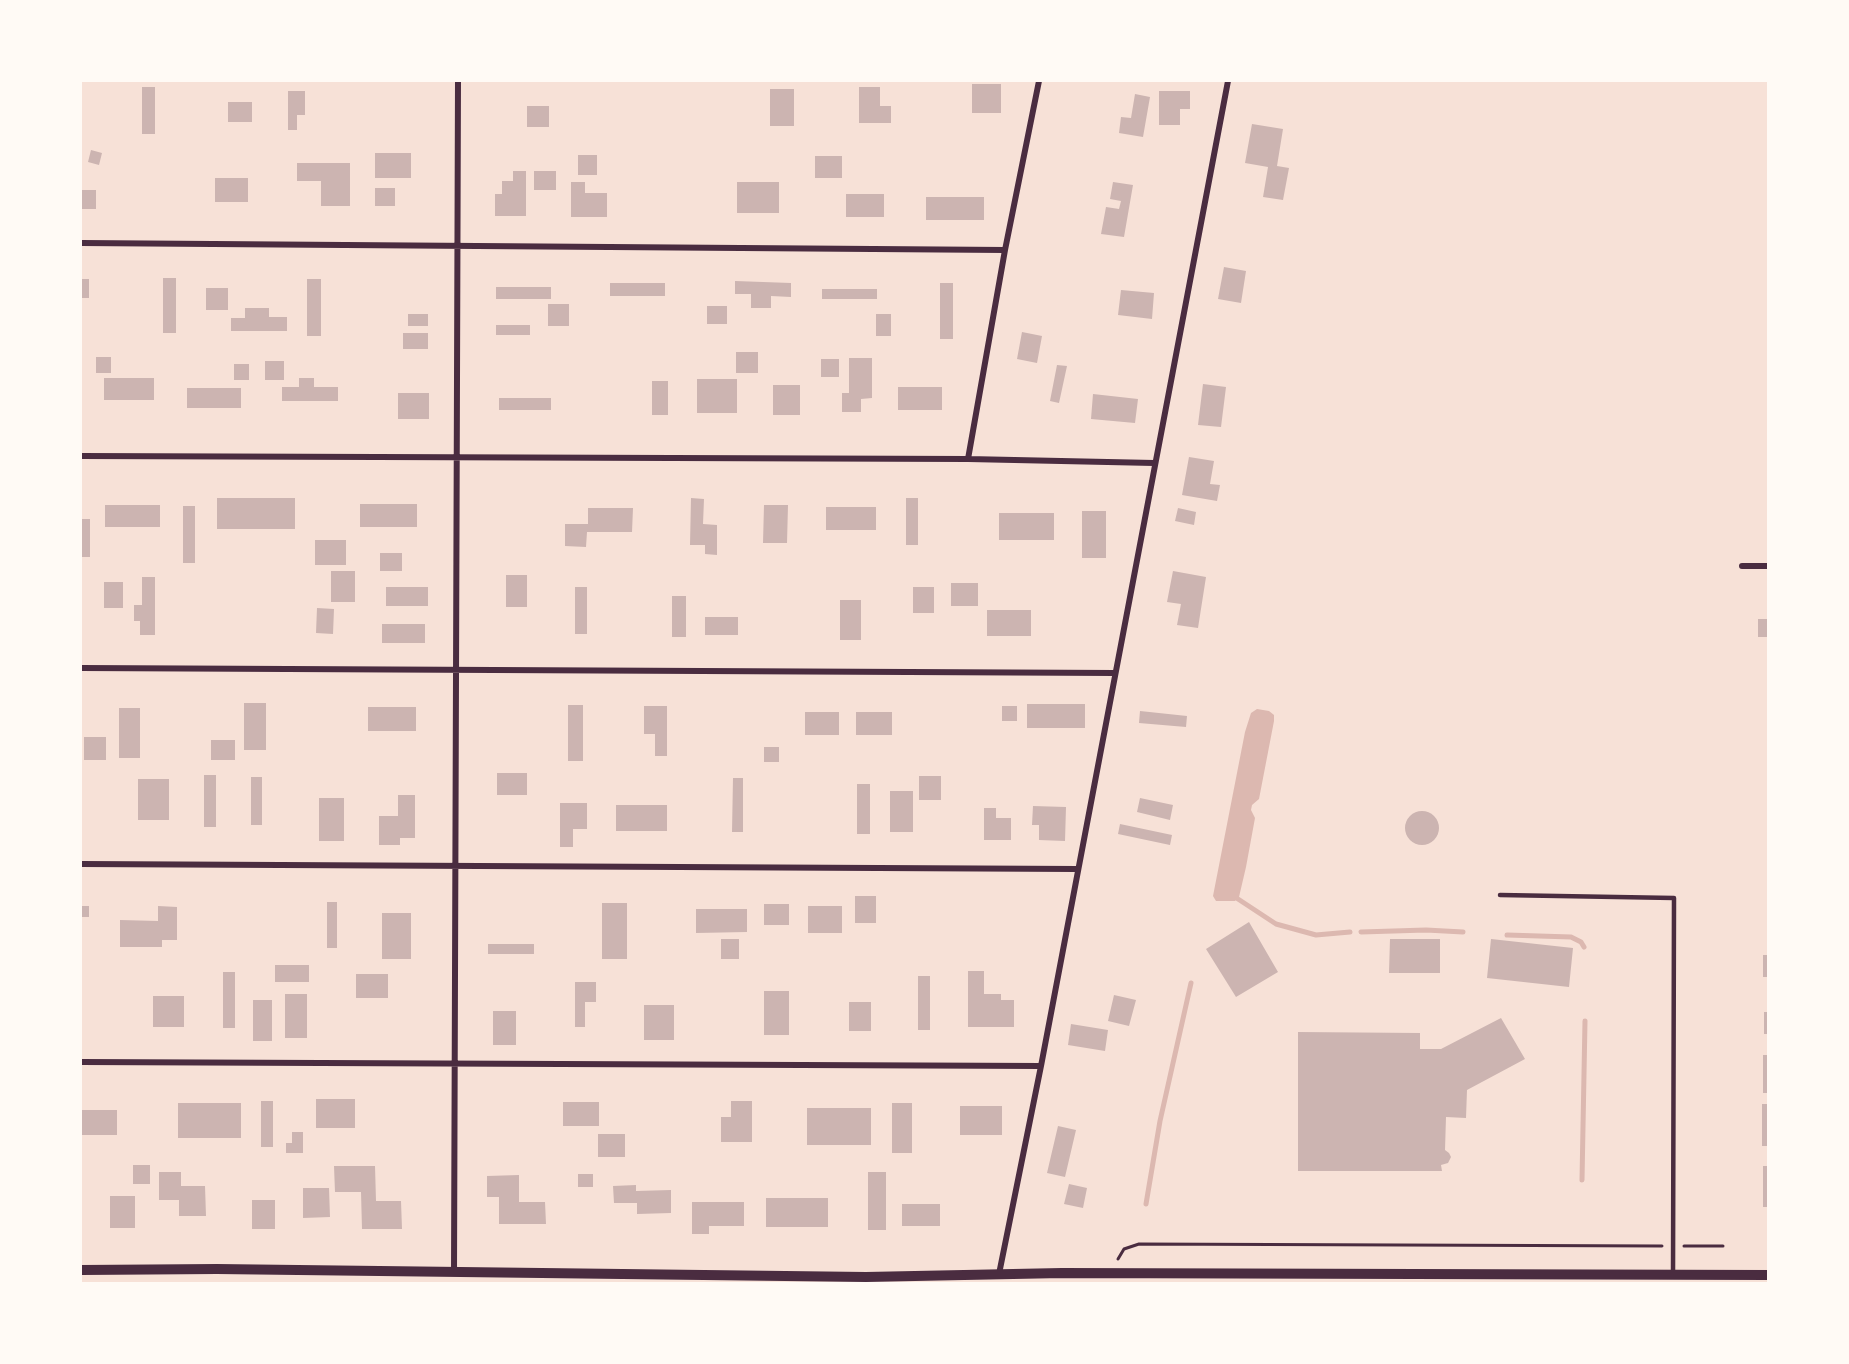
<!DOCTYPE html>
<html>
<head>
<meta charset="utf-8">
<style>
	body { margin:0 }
	#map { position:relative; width:1849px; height:1364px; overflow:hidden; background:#f7e1d7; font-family:Merriweather,serif }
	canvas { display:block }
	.frame { position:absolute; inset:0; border:82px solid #fffaf5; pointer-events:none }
</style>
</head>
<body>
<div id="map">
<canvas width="1849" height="1364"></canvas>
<div class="frame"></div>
</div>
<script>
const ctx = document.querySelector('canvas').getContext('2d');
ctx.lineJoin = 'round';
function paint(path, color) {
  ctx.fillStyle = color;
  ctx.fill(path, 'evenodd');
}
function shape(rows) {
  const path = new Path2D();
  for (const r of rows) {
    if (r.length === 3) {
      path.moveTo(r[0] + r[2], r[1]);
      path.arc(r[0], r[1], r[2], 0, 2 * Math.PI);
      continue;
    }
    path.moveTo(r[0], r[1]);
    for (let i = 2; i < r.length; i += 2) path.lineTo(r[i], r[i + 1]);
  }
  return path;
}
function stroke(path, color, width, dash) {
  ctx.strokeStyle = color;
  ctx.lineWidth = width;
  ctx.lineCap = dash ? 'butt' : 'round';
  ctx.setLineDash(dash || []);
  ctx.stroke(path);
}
const water = shape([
	[1257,709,1269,711,1274,715,1274,721,1259,799,1252,805,1251,810,1255,818,1246,867,1239,897,1235,901,1216,901,1213,896,1245,732,1251,713]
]);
const stream = shape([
	[1238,899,1276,924,1316,935,1350,932],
	[1361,932,1426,930,1463,932],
	[1507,935,1571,937,1581,942,1584,947],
	[1582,1180,1585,1021],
	[1146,1204,1160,1121,1191,983]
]);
const building = shape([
	[972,84,1001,84,1001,113,972,113],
	[142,87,155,87,155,134,142,134],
	[859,87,880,87,880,106,891,106,891,123,859,123],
	[770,89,794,89,794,126,770,126],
	[288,91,305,91,305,115,297,115,297,130,288,130],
	[1159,91,1190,91,1190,109,1180,109,1180,125,1159,125],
	[1135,94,1150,97,1143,137,1119,133,1121,117,1131,118],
	[228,102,252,102,252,122,228,122],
	[527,106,549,106,549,127,527,127],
	[1252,124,1283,129,1277,166,1289,168,1283,200,1263,197,1268,167,1245,163],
	[91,150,102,153,99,165,88,162],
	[375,153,411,153,411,178,375,178],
	[578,155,597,155,597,175,578,175],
	[815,156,842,156,842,178,815,178],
	[297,163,350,163,350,206,321,206,321,181,297,181],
	[513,171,526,171,526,216,495,216,495,194,502,194,502,181,513,181],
	[534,171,556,171,556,190,534,190],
	[215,178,248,178,248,202,215,202],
	[571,182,585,182,585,193,607,193,607,217,571,217],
	[737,182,779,182,779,213,737,213],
	[1113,182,1133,185,1124,237,1101,234,1106,207,1119,209,1121,201,1110,199],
	[375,188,395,188,395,206,375,206],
	[81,190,96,190,96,209,81,209],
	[846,194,884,194,884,217,846,217],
	[926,197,984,197,984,220,926,220],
	[1224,267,1246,271,1241,303,1218,299],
	[163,278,176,278,176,333,163,333],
	[81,279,89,279,89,298,81,298],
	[307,279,321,279,321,336,307,336],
	[735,281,791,283,791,297,771,296,771,308,751,308,751,294,735,294],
	[610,283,665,283,665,296,610,296],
	[940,283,953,283,953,339,940,339],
	[496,287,551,287,551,299,496,299],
	[206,288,228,288,228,310,206,310],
	[822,289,877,289,877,299,822,299],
	[1121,290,1154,293,1152,319,1118,315],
	[548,304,569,304,569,326,548,326],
	[707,306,727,306,727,324,707,324],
	[245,308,269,308,269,317,287,317,287,331,231,331,231,318,245,318],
	[408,314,428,314,428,326,408,326],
	[876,314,891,314,891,336,876,336],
	[496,325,530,325,530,335,496,335],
	[1022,332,1042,336,1037,363,1017,359],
	[403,333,428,333,428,349,403,349],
	[736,352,758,352,758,373,736,373],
	[96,357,111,357,111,373,96,373],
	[849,358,872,358,872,398,861,399,861,412,842,412,842,393,849,393],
	[821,359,839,359,839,377,821,377],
	[265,361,284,361,284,380,265,380],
	[234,364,249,364,249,380,234,380],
	[1057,365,1067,366,1059,403,1050,401],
	[104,378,154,378,154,400,104,400],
	[299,378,314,378,314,387,338,387,338,401,282,401,282,387,299,387],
	[697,379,737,379,737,413,697,413],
	[652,381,668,381,668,415,652,415],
	[1203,384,1226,387,1221,427,1198,425],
	[773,385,800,385,800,415,773,415],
	[898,387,942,387,942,410,898,410],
	[187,388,241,388,241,408,187,408],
	[398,393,429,393,429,419,398,419],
	[1093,394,1138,399,1135,423,1091,419],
	[499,398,551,398,551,410,499,410],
	[1189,457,1214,461,1210,484,1220,485,1217,501,1182,495],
	[217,498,295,498,295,529,217,529],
	[691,498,704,499,703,524,717,525,717,555,705,554,705,545,690,545],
	[906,498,918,498,918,545,906,545],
	[360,504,417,504,417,527,360,527],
	[105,505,160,505,160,527,105,527],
	[764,505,788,505,787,543,763,543],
	[183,506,195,506,195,563,183,563],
	[826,507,876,507,876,530,826,530],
	[588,508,633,508,632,532,587,532,586,547,565,546,565,524,588,524],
	[1178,508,1196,512,1194,525,1175,521],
	[1082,511,1106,511,1106,558,1082,558],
	[999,513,1054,513,1054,540,999,540],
	[81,519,90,519,90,557,81,557],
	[315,540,346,540,346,565,315,565],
	[380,553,402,553,402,571,380,571],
	[331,571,355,571,355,602,331,602],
	[1173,571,1206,577,1198,628,1177,625,1181,604,1167,602],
	[506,575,527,575,527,607,506,607],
	[142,577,155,577,155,635,140,635,140,621,134,621,134,605,142,605],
	[104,582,123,582,123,608,104,608],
	[951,583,978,583,978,606,951,606],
	[386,587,428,587,428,606,386,606],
	[575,587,587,587,587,634,575,634],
	[913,587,934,587,934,613,913,613],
	[672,596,686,596,686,637,672,637],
	[840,600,861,600,861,640,840,640],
	[317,608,334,609,333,634,316,633],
	[987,610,1031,610,1031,636,987,636],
	[705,617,738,617,738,635,705,635],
	[1758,619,1768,619,1768,637,1758,637],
	[382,624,425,624,425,643,382,643],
	[244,703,266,703,266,750,244,750],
	[1027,704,1085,704,1085,728,1027,728],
	[568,705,583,705,583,761,568,761],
	[644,706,667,706,667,756,655,756,655,734,644,734],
	[1002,706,1017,706,1017,721,1002,721],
	[368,707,416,707,416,731,368,731],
	[119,708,140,708,140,758,119,758],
	[1140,711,1187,716,1186,727,1139,723],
	[805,712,839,712,839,735,805,735],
	[856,712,892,712,892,735,856,735],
	[84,737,106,737,106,760,84,760],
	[211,740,235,740,235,760,211,760],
	[764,747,779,747,779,762,764,762],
	[497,773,527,773,527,795,497,795],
	[204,775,216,775,216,827,204,827],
	[919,776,941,776,941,800,919,800],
	[251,777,262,777,262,825,251,825],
	[733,778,743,778,743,832,732,832],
	[138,779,169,779,169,820,138,820],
	[857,784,870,784,870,834,857,834],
	[890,791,913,791,913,832,890,832],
	[398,795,415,795,415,838,400,838,400,845,379,845,379,816,398,816],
	[319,798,344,798,344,841,319,841],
	[1140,798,1173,805,1170,820,1137,812],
	[560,803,587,803,587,829,573,829,573,847,560,847],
	[616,805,667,805,667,831,616,831],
	[1033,806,1066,807,1065,841,1039,840,1039,825,1032,825],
	[984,808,996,808,996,818,1011,818,1011,840,984,840],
	[1422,828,17],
	[1120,824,1172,835,1170,845,1118,834],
	[855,896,876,896,876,923,855,923],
	[327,902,337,902,337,948,327,948],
	[602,903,627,903,627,959,602,959],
	[764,904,789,904,789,925,764,925],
	[81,906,89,906,89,917,81,917],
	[158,906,177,907,177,940,162,940,162,947,120,947,120,920,158,921],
	[808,906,842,906,842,933,808,933],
	[696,909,747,909,747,932,696,933],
	[382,913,411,913,411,959,382,959],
	[1249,922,1278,972,1236,997,1206,949],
	[721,939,739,939,739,959,721,959],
	[1390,939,1440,939,1440,973,1389,973],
	[1491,939,1573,948,1569,987,1487,978],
	[488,944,534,944,534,954,488,954],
	[1763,955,1768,955,1768,977,1763,977],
	[275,965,309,965,309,982,275,982],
	[968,971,984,971,984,994,1001,994,1001,1000,1014,1000,1014,1027,968,1027],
	[223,972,235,972,235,1028,223,1028],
	[356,974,388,974,388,998,356,998],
	[918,976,930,976,930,1030,918,1030],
	[575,982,596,982,596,1002,585,1002,585,1027,575,1027],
	[764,991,789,991,789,1035,764,1035],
	[285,994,307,994,307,1038,285,1038],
	[1114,995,1136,1000,1129,1026,1108,1021],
	[153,996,184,996,184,1027,153,1027],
	[253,1000,272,1000,272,1041,253,1041],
	[849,1002,871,1002,871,1031,849,1031],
	[644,1005,674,1005,674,1040,644,1040],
	[493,1011,516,1011,516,1045,493,1045],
	[1764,1012,1768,1012,1768,1034,1764,1034],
	[1501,1018,1525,1059,1467,1090,1466,1118,1446,1117,1445,1150,1449,1153,1451,1157,1448,1163,1441,1165,1442,1171,1298,1171,1298,1032,1420,1033,1420,1049,1441,1049],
	[1071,1024,1108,1030,1105,1051,1068,1045],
	[1763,1055,1768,1055,1768,1093,1763,1093],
	[316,1099,355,1099,355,1128,316,1128],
	[261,1101,273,1101,273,1147,261,1147],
	[731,1101,752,1101,752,1142,721,1142,721,1117,731,1117],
	[563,1102,599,1102,599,1126,563,1126],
	[178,1103,241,1103,241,1138,178,1138],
	[892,1103,912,1103,912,1153,892,1153],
	[1762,1104,1768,1104,1768,1146,1762,1146],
	[960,1106,1002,1106,1002,1135,960,1135],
	[807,1108,871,1108,871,1145,807,1145],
	[81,1110,117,1110,117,1135,81,1135],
	[1058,1126,1076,1130,1065,1177,1047,1173],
	[292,1132,303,1132,303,1153,286,1153,286,1143,292,1143],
	[598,1134,625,1134,625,1157,598,1157],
	[133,1165,150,1165,150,1184,133,1184],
	[334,1166,375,1166,376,1201,401,1201,402,1229,362,1229,361,1192,335,1192],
	[1763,1166,1768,1166,1768,1207,1763,1207],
	[159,1172,181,1172,181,1186,205,1186,206,1216,179,1216,179,1200,159,1200],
	[868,1172,886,1172,886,1230,868,1230],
	[578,1174,593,1174,593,1187,578,1187],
	[519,1175,519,1202,545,1202,546,1224,499,1224,499,1197,487,1197,487,1176],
	[1069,1184,1087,1188,1083,1208,1064,1204],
	[636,1185,636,1191,671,1190,671,1213,637,1214,637,1203,614,1203,613,1186],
	[303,1188,329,1188,330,1217,303,1218],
	[110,1196,135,1196,135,1228,110,1228],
	[766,1198,828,1198,828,1227,766,1227],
	[252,1200,275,1200,275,1229,252,1229],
	[692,1202,744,1202,744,1226,709,1226,709,1234,692,1234],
	[902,1204,940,1204,940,1226,902,1226]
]);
const path = shape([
	[1684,1246,1723,1246],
	[1118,1259,1124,1249,1139,1244,1662,1246]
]);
const service = shape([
	[1500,895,1674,898,1673,1275]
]);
const minor = shape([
	[81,243,1005,250],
	[81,456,968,459,1154,463],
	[968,459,1005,250,1039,81],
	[1742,566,1768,566],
	[81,668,1115,673],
	[81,864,1077,869],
	[81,1062,1041,1066],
	[454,1272,458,81],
	[999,1274,1041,1066,1228,81]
]);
const tertiary = shape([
	[81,1270,217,1269,866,1277,1062,1273,1768,1275]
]);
paint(water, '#dcb8b0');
stroke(stream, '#dcb8b0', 5);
paint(building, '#ccb4b1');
stroke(path, '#4a2c40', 3);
stroke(service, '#4a2c40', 4.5);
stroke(minor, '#4a2c40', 6);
stroke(tertiary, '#4a2c40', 10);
</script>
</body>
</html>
